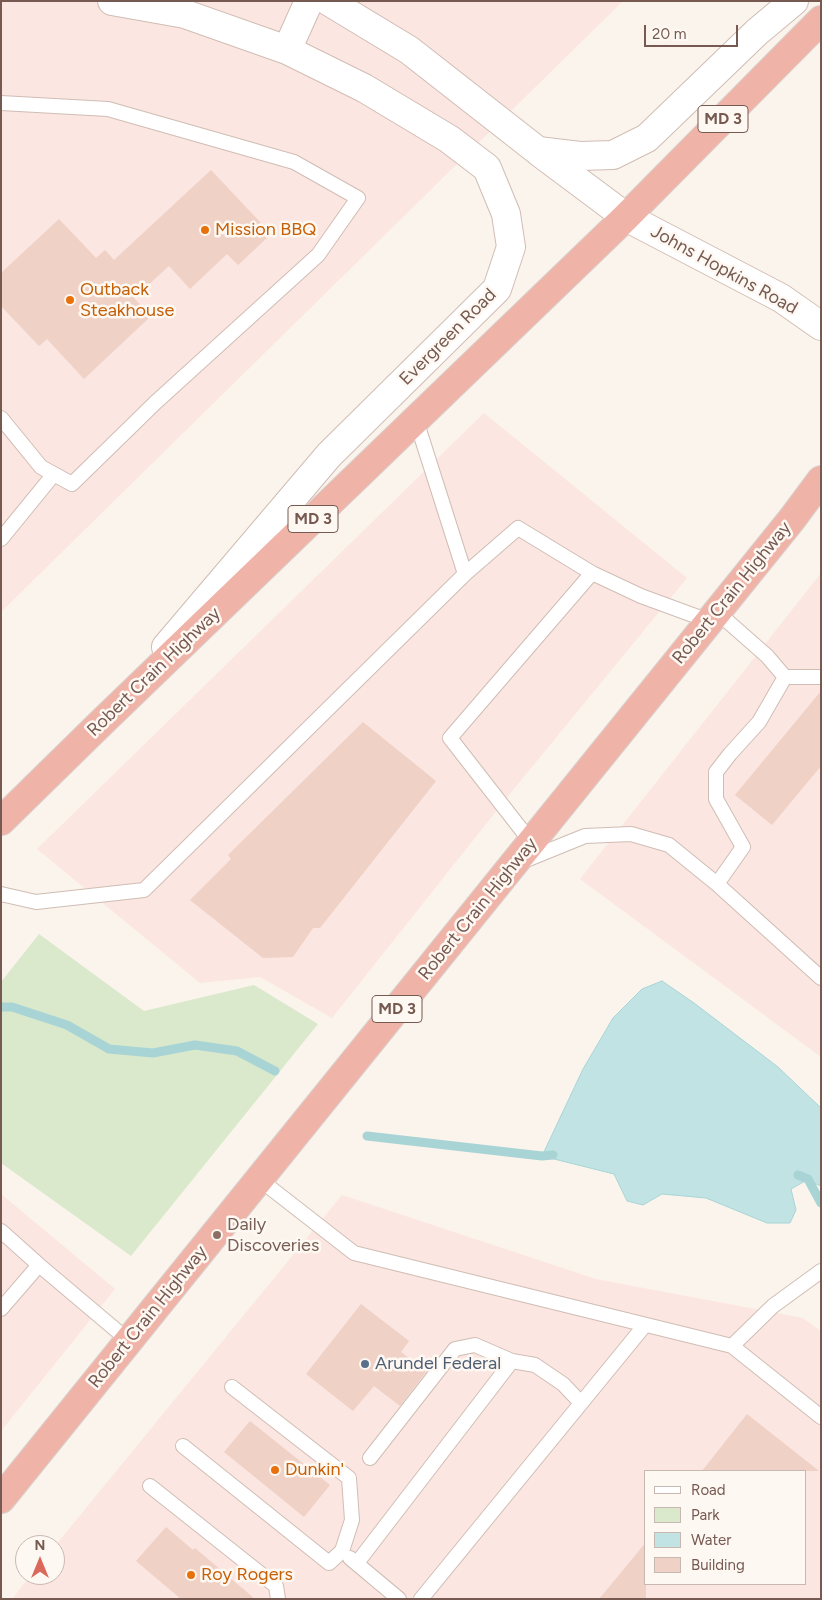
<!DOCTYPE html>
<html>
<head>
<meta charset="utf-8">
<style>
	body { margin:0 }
	#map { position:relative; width:822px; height:1600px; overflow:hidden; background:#fbf4ec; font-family:Figtree,sans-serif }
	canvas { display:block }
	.frame { position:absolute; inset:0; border:2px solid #765950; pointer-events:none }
	.legend { position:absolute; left:644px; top:1470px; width:162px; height:115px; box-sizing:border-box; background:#fef8f3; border:1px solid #c8b8b2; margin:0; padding:6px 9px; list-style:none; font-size:15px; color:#765950 }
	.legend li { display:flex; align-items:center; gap:10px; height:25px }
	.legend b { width:25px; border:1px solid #c8b8b2 }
	.north { position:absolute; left:15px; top:1535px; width:50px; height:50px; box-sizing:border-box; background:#fef8f3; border:1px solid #c8b8b2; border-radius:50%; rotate:0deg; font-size:14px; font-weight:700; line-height:20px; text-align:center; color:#765950 }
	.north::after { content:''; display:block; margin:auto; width:18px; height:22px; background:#db695b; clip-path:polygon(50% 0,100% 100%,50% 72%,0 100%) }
	.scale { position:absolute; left:644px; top:25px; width:94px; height:22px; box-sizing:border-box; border:2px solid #765950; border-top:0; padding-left:6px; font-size:15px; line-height:18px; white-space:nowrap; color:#765950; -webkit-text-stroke:4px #fef8f3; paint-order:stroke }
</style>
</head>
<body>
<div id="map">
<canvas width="822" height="1600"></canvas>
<div class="frame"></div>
<ul class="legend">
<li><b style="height:6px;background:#fff"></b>Road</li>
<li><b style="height:14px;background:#dae9cb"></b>Park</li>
<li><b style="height:14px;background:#c1e3e4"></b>Water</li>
<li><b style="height:14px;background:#efd1c5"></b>Building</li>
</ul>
<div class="north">N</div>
<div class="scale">20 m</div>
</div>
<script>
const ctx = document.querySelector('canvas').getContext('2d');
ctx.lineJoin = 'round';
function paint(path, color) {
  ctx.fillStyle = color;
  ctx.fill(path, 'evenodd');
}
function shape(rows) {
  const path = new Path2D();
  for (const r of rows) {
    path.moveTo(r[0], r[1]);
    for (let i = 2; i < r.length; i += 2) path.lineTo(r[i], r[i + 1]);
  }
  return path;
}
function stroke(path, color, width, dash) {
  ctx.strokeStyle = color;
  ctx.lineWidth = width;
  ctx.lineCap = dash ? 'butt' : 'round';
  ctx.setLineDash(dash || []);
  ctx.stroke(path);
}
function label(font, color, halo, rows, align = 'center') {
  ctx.font = font + ' Figtree,sans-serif';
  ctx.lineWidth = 5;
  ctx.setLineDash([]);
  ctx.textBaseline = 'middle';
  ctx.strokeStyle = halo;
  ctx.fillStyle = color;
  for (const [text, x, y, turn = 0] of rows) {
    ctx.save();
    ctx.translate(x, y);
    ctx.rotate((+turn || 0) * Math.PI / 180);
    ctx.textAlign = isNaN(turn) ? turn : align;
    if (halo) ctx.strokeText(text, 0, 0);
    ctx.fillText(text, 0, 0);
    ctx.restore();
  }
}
const commercial = shape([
	[1,1,623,1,1,612],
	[484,413,687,578,513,790,332,1018,260,977,200,983,37,849],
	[821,573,821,1057,580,879],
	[1,1194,115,1289,1,1431],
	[342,1195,596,1279,803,1318,821,1331,821,1599,12,1599,31,1575,55,1575,55,1546],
	[646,1471,806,1471,806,1584,646,1584]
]);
const green = shape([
	[39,934,144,1011,254,985,318,1024,131,1256,1,1163,1,982]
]);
const water = shape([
	[662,981,694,1003,778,1067,821,1108,821,1186,807,1180,791,1189,796,1210,790,1223,767,1223,706,1198,662,1194,643,1205,627,1201,614,1174,542,1156,583,1069,613,1018,642,989,662,981]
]);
const stream = shape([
	[1,1007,12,1007,67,1025,109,1049,153,1053,195,1045,237,1051,275,1071],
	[367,1136,542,1156,553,1155],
	[798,1175,808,1179,821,1203]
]);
const building = shape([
	[211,170,261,223,259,224,269,236,238,265,227,254,190,289,169,266,134,298,151,316,84,379,47,339,39,346,1,306,1,273,59,219,96,258,105,250,114,260],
	[821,691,821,766,772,825,735,795],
	[363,722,436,781,320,928,313,928,293,957,263,958,190,900,231,859,228,855],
	[361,1304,409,1341,401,1352,426,1372,400,1406,374,1386,353,1411,306,1374],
	[747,1414,819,1471,702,1471],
	[250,1421,330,1485,304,1517,224,1452],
	[166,1527,193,1550,195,1548,255,1599,181,1599,136,1561],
	[646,1542,646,1599,599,1599,619,1575]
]);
const lane = shape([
	[1,103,108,109,294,162,358,198,318,255,156,402,72,484,41,467,1,418],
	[1,539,54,474],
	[465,574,518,528,592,573,641,596,709,621],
	[717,612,767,656,785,677,759,722,730,754,716,772,716,799,743,847,717,884],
	[785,677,821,677],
	[531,842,450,738,592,573],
	[521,862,585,836,631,834,669,845,717,884,821,978],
	[1,894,36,902,144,890,465,574,416,420],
	[259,1179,354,1253,732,1346,821,1417],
	[1,1231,39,1265],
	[1,1309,39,1265,129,1341],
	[732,1346,773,1306,821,1271],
	[183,1446,329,1563,342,1551,352,1520,349,1478,232,1387],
	[370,1458,455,1349,475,1345,512,1361],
	[150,1486,276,1586,278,1599],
	[350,1558,399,1599],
	[357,1563,512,1361,535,1365,563,1384,581,1403],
	[421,1599,645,1325]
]);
const street = shape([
	[112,1,185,14,287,50,364,88,449,139,487,168,506,214,511,247,497,289,329,455,166,647],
	[328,1,409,50,538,151,580,156,613,155,647,138,757,32,794,1],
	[287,50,309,1],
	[539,152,626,217]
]);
const secondary = shape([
	[626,217,781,298,821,326]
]);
const highway = shape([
	[1,821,100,724,626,217,821,20],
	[1,1499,792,519,821,480]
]);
const markers = [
	[205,230,5,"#e8710a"],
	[70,300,5,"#e8710a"],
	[217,1235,5,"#8d6e63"],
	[365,1364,5,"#5c6f8a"],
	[275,1470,5,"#e8710a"],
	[191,1575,5,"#e8710a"]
];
const shields = [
	[723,119,50],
	[313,519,50],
	[397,1009,50]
];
const shieldNames = [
	["MD 3",723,119],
	["MD 3",313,519],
	["MD 3",397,1009]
];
const foodNames = [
	["Mission BBQ",215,230],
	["Outback",80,290],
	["Steakhouse",80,311],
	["Dunkin'",285,1470],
	["Roy Rogers",201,1575]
];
const streetNames = [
	["Johns Hopkins Road",724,270,29],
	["Evergreen Road",448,337,-45],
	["Robert Crain Highway",732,593,-51],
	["Robert Crain Highway",154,672,-44],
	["Robert Crain Highway",478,909,-51],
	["Robert Crain Highway",148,1317,-51]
];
const educationNames = [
	["Daily",227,1225],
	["Discoveries",227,1246]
];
const serviceNames = [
	["Arundel Federal",375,1364]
];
paint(commercial, '#fbe6e1');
paint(green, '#dae9cb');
paint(water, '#c1e3e4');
stroke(water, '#a8d4d6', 1);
stroke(stream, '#a8d4d6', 9);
paint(building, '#efd1c5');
stroke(lane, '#d0bdb4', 16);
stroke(street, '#d0bdb4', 30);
stroke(secondary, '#d3bdb2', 30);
stroke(highway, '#d9d1ce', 30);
stroke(lane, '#fff', 14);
stroke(street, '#fff', 28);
stroke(secondary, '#fff', 28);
stroke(highway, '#f0b3a8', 28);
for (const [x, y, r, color] of markers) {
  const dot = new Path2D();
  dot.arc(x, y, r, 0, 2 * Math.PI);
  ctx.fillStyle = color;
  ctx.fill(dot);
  stroke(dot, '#fef8f3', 2);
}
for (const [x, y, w] of shields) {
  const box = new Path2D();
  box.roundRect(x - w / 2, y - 13.5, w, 27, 4);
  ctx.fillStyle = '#fef8f3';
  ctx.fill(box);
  stroke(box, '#765950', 1);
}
label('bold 16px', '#765950', null, shieldNames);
label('18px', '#c56008', '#fef8f3', foodNames, 'left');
label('18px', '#765950', '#fef8f3', streetNames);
label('18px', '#785e54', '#fef8f3', educationNames, 'left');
label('18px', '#4e5e75', '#fef8f3', serviceNames, 'left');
</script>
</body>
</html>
